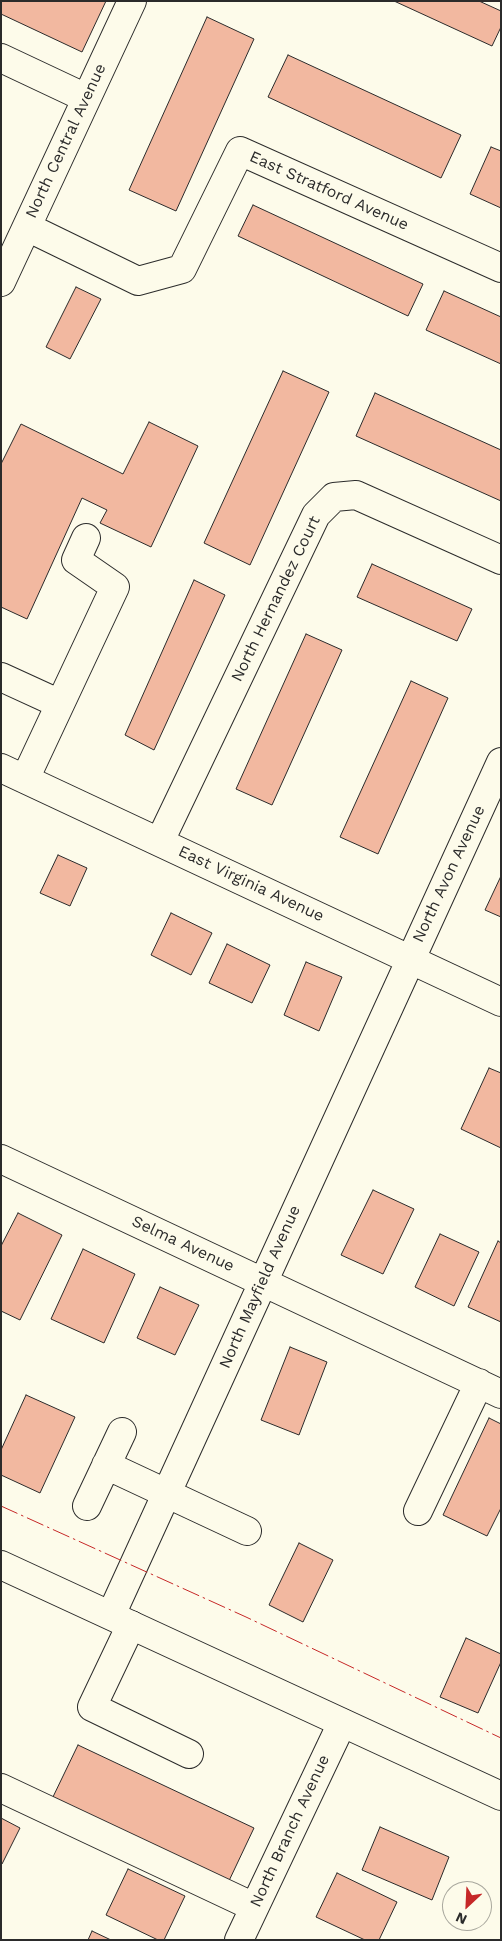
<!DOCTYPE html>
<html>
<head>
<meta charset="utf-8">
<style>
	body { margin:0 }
	#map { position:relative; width:502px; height:1941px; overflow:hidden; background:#fdfbea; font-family:"Work Sans",sans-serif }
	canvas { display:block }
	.frame { position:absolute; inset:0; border:2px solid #2b2b2b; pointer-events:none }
	.north { position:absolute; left:442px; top:1881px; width:50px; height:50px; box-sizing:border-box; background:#fdfbea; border:1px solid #a9a89e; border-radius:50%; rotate:205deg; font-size:14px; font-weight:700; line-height:20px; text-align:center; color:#2b2b2b }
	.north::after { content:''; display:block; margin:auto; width:18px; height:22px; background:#c62828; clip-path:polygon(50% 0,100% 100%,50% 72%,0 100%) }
</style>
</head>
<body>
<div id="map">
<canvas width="502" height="1941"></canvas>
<div class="frame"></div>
<div class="north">N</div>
</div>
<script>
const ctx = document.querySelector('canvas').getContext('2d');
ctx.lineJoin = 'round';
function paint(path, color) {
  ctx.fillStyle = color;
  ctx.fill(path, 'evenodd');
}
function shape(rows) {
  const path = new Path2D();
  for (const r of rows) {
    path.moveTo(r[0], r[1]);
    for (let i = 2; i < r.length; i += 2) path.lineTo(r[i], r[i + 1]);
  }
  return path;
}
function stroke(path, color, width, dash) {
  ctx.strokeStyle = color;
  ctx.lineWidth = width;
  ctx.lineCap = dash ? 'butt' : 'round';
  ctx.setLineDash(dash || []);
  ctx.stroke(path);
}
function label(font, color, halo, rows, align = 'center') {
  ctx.font = font + ' "Work Sans",sans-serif';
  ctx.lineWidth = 4;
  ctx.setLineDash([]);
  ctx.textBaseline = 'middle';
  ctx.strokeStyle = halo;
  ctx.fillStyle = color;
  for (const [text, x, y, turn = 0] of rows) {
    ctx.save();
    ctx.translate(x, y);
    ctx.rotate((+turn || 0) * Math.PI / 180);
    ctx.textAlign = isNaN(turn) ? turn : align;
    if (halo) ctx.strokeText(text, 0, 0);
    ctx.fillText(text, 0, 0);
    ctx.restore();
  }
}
const building = shape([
	[1,1,106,1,82,52,1,14,1,1],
	[394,1,479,1,501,11,501,27,492,46,394,1],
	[207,17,254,39,176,211,129,190,207,17],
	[288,55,461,135,441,178,268,97,288,55],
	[491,147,501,151,501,208,470,194,491,147],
	[253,205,423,284,408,316,238,236,253,205],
	[76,287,101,299,70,359,46,347,76,287],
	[444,291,501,317,501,364,426,330,444,291],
	[283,371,329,392,250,565,204,543,283,371],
	[375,393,501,450,501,501,356,436,375,393],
	[149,422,198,446,151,547,100,523,107,510,82,498,27,619,1,607,1,464,21,424,123,474,149,422],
	[372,564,472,609,457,641,357,597,372,564],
	[194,580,225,595,154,750,125,735,194,580],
	[306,634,342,650,272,805,236,789,306,634],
	[411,681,448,698,378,854,340,837,411,681],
	[58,855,87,868,70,906,40,893,58,855],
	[501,876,501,917,485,910,501,876],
	[171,913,212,933,191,975,151,955,171,913],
	[227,944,270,965,252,1003,209,983,227,944],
	[306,962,342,977,319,1031,284,1015,306,962],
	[489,1068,501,1073,501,1148,461,1129,489,1068],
	[373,1190,414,1209,383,1274,341,1255,373,1190],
	[18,1213,62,1235,20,1320,1,1311,1,1246,18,1213],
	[440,1234,479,1252,454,1306,415,1287,440,1234],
	[498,1241,501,1243,501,1322,468,1307,498,1241],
	[83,1249,135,1274,104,1343,51,1319,83,1249],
	[160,1287,199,1305,175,1355,137,1338,160,1287],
	[290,1347,327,1362,299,1435,261,1420,290,1347],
	[26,1395,75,1417,40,1493,1,1475,1,1450,26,1395],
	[489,1418,501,1424,501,1508,487,1536,443,1515,489,1418],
	[299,1543,333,1560,303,1622,269,1605,299,1543],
	[466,1638,501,1654,501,1662,478,1713,440,1697,466,1638],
	[78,1745,254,1828,227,1885,51,1801,78,1745],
	[1,1818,20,1828,2,1864,1,1864,1,1818],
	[380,1827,449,1857,432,1900,362,1870,380,1827],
	[128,1869,185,1896,164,1940,158,1940,106,1915,128,1869],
	[337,1873,397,1902,379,1940,365,1940,316,1917,337,1873],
	[92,1931,111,1940,88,1940,92,1931]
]);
const minor = shape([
	[1,58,86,98],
	[27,227,138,281,182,269,240,151,501,268],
	[1,282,132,1],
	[1,677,60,704],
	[1,768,501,1002],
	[25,779,115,587,76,560,86,538],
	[160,841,316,515,334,497,356,495,501,560],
	[1,1159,501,1394],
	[106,1465,247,1531],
	[87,1506,122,1432],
	[418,1511,479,1383],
	[111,1615,501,762],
	[131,1625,92,1707,189,1754],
	[1,1788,254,1907],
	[239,1940,342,1723]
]);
const major = shape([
	[1,1565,501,1796]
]);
const power = shape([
	[1,1506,246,1617,501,1738]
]);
const streetNames = [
	["North Central Avenue",66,141,-65],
	["East Stratford Avenue",329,191,24],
	["North Hernandez Court",276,599,-64],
	["North Avon Avenue",449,874,-65],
	["East Virginia Avenue",251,884,25],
	["Selma Avenue",183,1244,25],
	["North Mayfield Avenue",260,1287,-66],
	["North Branch Avenue",290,1831,-65]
];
paint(building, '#f2b8a0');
stroke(building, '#2b2b2b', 1);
stroke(minor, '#2b2b2b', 30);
stroke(major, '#2b2b2b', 30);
stroke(minor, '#fdfbea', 28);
stroke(major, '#fdfbea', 28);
stroke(power, '#c62828', 1, [18, 4, 2.5, 4]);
label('16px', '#2b2b2b', '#fdfbea', streetNames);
</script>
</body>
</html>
